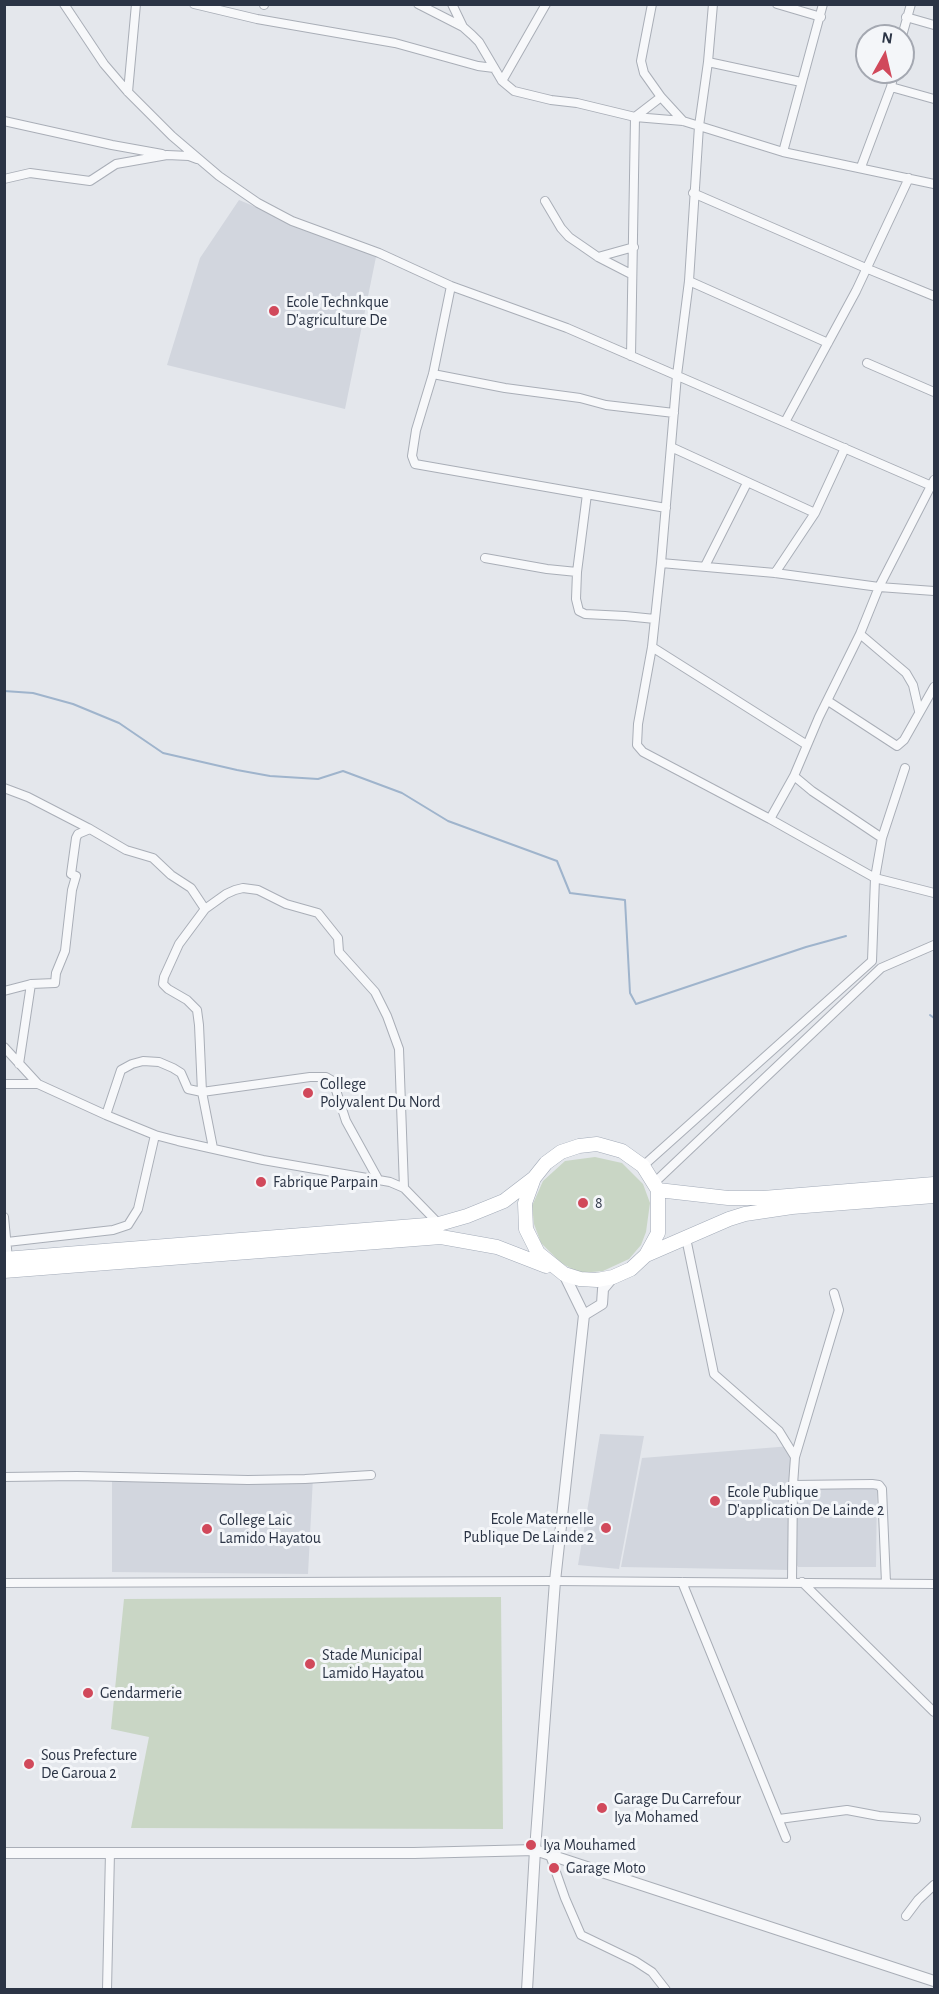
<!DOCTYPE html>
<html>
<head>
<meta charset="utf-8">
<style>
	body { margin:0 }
	#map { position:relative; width:939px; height:1994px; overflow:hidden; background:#e4e7ec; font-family:"Alegreya Sans",sans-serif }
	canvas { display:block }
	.frame { position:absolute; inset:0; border:6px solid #2b3445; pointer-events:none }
	.north { position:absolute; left:855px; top:24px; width:60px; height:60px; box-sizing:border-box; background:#f4f6f9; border:2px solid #a4a8b1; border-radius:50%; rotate:8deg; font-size:16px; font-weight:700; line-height:24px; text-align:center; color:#2b3445 }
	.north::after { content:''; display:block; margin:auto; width:21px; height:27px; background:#d1495b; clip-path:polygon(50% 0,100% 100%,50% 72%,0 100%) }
</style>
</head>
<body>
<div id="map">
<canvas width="939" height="1994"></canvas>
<div class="frame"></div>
<div class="north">N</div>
</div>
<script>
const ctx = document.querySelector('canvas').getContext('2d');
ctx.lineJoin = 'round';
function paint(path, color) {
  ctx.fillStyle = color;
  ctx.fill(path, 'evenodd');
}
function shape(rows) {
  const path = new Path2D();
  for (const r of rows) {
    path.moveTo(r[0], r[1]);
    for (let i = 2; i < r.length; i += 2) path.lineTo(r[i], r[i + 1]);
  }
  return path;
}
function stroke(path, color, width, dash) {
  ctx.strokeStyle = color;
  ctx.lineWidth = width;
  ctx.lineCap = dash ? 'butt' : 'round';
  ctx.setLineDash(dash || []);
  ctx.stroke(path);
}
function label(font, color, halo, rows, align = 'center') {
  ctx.font = font + ' "Alegreya Sans",sans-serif';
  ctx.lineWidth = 6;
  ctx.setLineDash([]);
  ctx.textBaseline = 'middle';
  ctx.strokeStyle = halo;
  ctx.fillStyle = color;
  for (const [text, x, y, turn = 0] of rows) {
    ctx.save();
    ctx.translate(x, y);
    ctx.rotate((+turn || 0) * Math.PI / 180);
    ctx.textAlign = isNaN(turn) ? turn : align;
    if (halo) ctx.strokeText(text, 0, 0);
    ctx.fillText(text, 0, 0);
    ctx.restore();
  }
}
const built = shape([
	[239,200,376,257,345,409,167,365,200,258],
	[600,1434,644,1436,619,1569,578,1565],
	[791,1446,790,1570,621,1567,642,1458],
	[112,1476,313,1477,308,1574,112,1572],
	[877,1486,876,1567,798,1567,794,1560,795,1488]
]);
const green = shape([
	[595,1157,622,1163,643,1184,650,1203,646,1232,641,1245,629,1259,603,1271,580,1273,561,1263,541,1243,534,1224,532,1206,543,1181,565,1161],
	[501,1597,503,1829,131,1828,149,1737,111,1729,124,1599]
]);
const stream = shape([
	[4,691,33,693,73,704,119,723,163,753,237,770,270,776,318,779,343,771,402,793,448,821,557,861,570,893,625,900,630,993,636,1004,806,947,846,936],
	[930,1015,934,1018]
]);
const minor = shape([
	[64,4,104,64,128,92,172,136,219,176,258,203,292,221,379,253,451,286,567,328,934,487],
	[194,4,257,19,395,43,478,66,494,68],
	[264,4,264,5],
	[418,4,463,27,472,35,479,42,502,81,514,91,551,100,577,103,635,117,683,121,783,152,934,184],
	[452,4,463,27],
	[652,4,641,61,644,73,661,97,683,121],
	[713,4,708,62,699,126,689,281,677,375,661,563,652,647,638,724,637,745,643,752,770,819,875,878,934,893],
	[777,4,821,17],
	[906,17,934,25],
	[902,36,911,4],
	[708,62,801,82],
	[502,81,546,4],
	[891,87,934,99],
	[128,92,136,4],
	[4,121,112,145,162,154],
	[783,152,823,4],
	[861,167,891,87,894,72],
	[4,179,30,173,90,181,116,164,167,155,189,156,197,159],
	[693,193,868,269,934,296],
	[545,201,561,228,569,237,598,257,631,274],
	[598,257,634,247],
	[689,281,828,343],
	[451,286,433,374,416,430,412,456,415,464,666,508],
	[631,356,635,117,661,97],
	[867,363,934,392],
	[433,374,505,388,580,398,606,405,674,413],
	[785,422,856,291,909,178],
	[671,447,815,513],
	[587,494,577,572,576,599,579,611,585,614,625,616,655,619],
	[485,558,547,569,577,572],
	[661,563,775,573,879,587,934,591],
	[705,566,747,483],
	[775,573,815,513,845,448],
	[860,634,906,673,913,685,919,711],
	[652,647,807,745],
	[828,701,897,746,904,740,934,687],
	[4,788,28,797,90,829,126,850,153,858,171,875,191,888,205,909],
	[770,819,794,776],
	[882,838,812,791,794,776,819,717,860,634,879,587,934,480],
	[4,991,31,984,55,983,56,973,65,951,72,890,76,876,71,874,76,838,78,834,90,829],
	[4,1047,38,1084],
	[19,1064,31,984],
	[4,1084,38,1084,106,1115,155,1135,178,1141,263,1160,390,1182,404,1188,439,1224],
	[106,1115,121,1070,132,1064,143,1061,159,1062,173,1068,181,1073,188,1089,202,1092,310,1077,326,1077,333,1081,346,1121,378,1179],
	[213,1148,202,1092,199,1025,197,1010,187,1000,168,989,163,984,164,977,179,944,205,909,226,894,235,890,243,888,258,890,286,904,318,913,338,938,339,952,375,992,387,1016,399,1049,404,1188],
	[643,1166,872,961,875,878,882,838,905,768],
	[654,1183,881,968,934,945],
	[4,1217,8,1259],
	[686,1238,714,1374,779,1431,795,1457,793,1485,792,1582],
	[7,1242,113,1230,128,1225,138,1209,155,1135],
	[795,1457,839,1310,834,1293],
	[4,1477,77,1476,248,1480,305,1479,371,1475],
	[793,1485,872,1484,879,1485,882,1489,886,1583],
	[682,1582,786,1838],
	[802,1582,934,1712],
	[4,1583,555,1581,934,1584],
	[779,1819,847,1810,879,1816,916,1819],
	[550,1855,565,1898,581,1935,635,1961,652,1972,666,1990],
	[906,1916,918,1900,934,1885],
	[107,1990,110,1852]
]);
const tertiary = shape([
	[584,1315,602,1304,603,1289,613,1277],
	[4,1853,414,1853,535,1850,934,1981],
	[527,1990,535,1850,555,1581,584,1315,564,1274]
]);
const primary = shape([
	[658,1190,728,1198,763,1198,934,1184],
	[646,1255,658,1233,658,1190,643,1166,622,1151,597,1144,579,1146,561,1152,546,1163,534,1178,525,1203,526,1229,538,1253,564,1274,580,1279,597,1280,613,1277,631,1269,646,1255,729,1219,745,1214,792,1207,934,1196],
	[4,1259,439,1224,467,1216,504,1201,534,1178],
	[4,1271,441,1237,497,1247,546,1266]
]);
const markers = [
	[274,311,6,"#d1495b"],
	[308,1093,6,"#d1495b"],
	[261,1182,6,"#d1495b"],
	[583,1203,6,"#d1495b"],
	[715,1501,6,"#d1495b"],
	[606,1528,6,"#d1495b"],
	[207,1529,6,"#d1495b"],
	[310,1664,6,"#d1495b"],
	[88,1693,6,"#d1495b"],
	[29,1764,6,"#d1495b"],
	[602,1808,6,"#d1495b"],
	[531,1845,6,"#d1495b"],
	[554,1868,6,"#d1495b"]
];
const poiNames = [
	["Ecole Technkque",286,302],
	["D'agriculture De",286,320],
	["College",320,1084],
	["Polyvalent Du Nord",320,1102],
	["Fabrique Parpain",273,1182],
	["8",595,1203],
	["Ecole Publique",727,1492],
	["D'application De Lainde 2",727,1510],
	["Ecole Maternelle",594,1519,"right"],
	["Publique De Lainde 2",594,1537,"right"],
	["College Laic",219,1520],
	["Lamido Hayatou",219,1538],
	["Stade Municipal",322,1655],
	["Lamido Hayatou",322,1673],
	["Gendarmerie",100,1693],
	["Sous Prefecture",41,1755],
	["De Garoua 2",41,1773],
	["Garage Du Carrefour",614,1799],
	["Iya Mohamed",614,1817],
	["Iya Mouhamed",543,1845],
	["Garage Moto",566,1868]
];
paint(built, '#d2d6de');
paint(green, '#c9d6c5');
stroke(stream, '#9fb4cc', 2);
stroke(minor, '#a9aeb7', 10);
stroke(tertiary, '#a9aeb7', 12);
stroke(primary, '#a3abb8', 15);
stroke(minor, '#f7f8fa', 8);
stroke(tertiary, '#f7f8fa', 10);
stroke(primary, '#fff', 14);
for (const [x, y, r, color] of markers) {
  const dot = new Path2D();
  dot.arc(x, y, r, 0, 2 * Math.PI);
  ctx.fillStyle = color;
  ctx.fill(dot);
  stroke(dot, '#f4f6f9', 2);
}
label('16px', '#2b3445', '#f4f6f9', poiNames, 'left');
</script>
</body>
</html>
